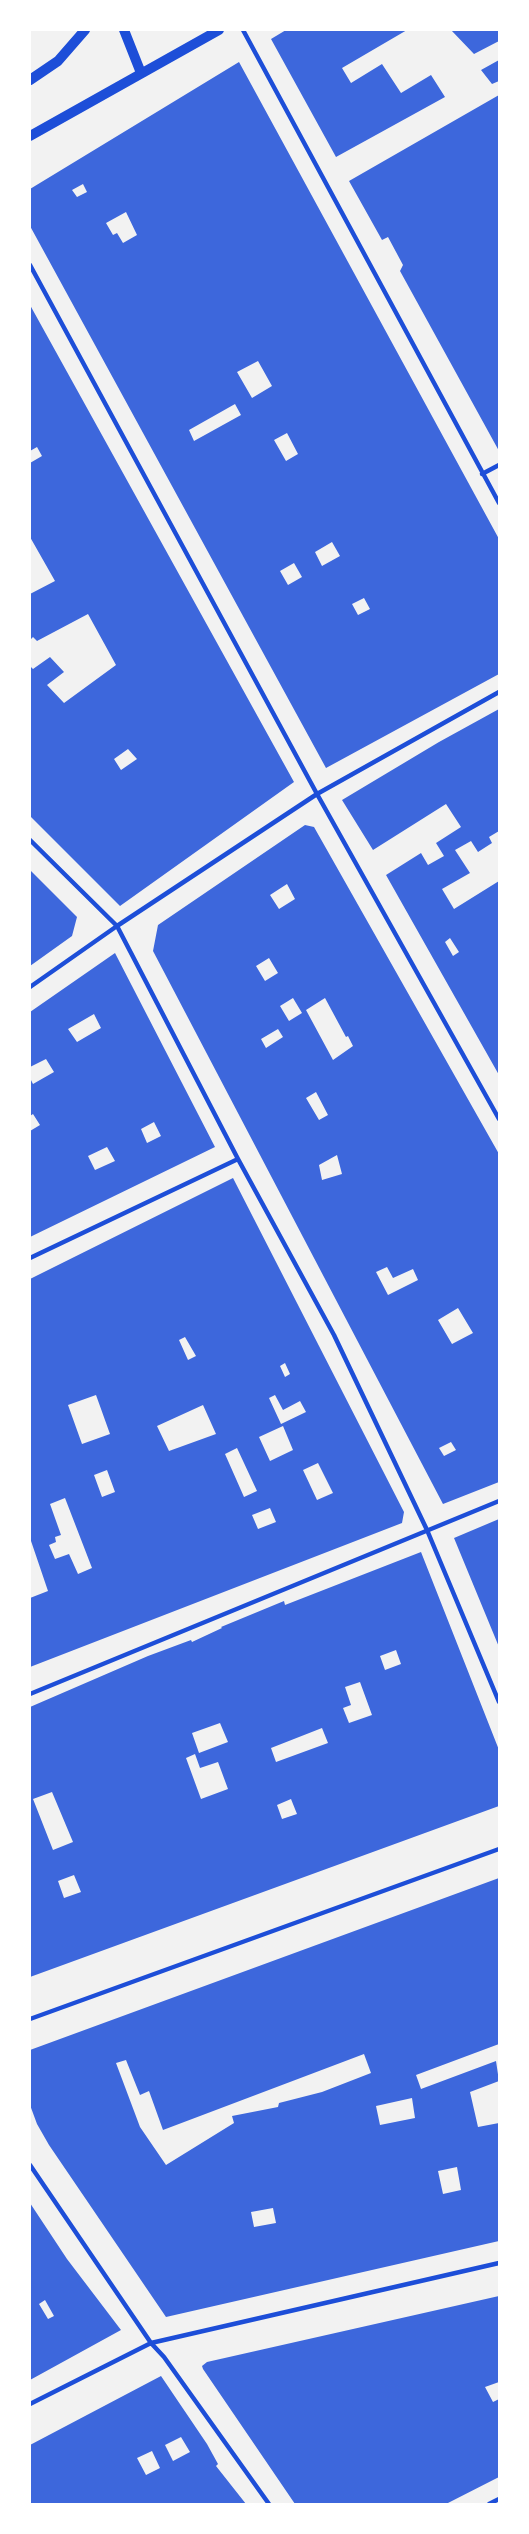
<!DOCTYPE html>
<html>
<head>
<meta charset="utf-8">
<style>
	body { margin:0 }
	#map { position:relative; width:529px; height:2534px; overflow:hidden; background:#f2f2f2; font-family:Literata,serif }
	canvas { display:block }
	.frame { position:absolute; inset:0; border:31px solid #fff; pointer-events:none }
</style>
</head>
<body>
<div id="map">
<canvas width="529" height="2534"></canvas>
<div class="frame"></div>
</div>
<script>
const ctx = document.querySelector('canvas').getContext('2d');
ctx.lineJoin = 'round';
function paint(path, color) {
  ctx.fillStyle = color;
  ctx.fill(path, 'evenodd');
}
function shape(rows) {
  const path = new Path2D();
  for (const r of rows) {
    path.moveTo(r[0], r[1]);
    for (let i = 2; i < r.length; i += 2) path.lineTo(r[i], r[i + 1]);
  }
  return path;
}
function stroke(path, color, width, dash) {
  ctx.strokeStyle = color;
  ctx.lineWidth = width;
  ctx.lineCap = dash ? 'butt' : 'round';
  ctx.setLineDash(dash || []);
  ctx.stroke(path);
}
const building = shape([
	[286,30,407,30,342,68,351,83,382,64,401,93,431,75,445,97,336,157,271,39],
	[451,30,499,30,499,41,474,54],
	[499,60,499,81,492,84,481,70],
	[239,62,499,539,499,674,326,768,30,226,30,189],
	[83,184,87,192,77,197,72,190],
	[126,212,137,235,123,243,117,233,113,235,106,223],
	[258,361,272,386,252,398,237,372],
	[235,404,241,415,194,441,189,430],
	[287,433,298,454,286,461,274,440],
	[332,542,340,556,322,566,315,552],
	[294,563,302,577,288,585,280,571],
	[364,598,370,609,358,615,352,604],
	[499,95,499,451,400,271,403,265,388,237,382,240,349,181],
	[30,305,294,782,120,906,30,816,30,666,33,669,50,657,64,672,47,685,64,703,116,665,88,614,37,641,33,637,30,640,30,594,55,581,30,537,30,463,42,456,37,447,30,451],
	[128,749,137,759,121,770,114,759],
	[499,709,499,831,489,837,492,843,478,852,471,841,455,850,470,873,442,889,454,909,499,881,499,1075,386,875,421,853,428,865,444,856,436,843,461,827,446,804,373,850,342,800,439,742],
	[450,938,459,952,453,956,445,942],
	[305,825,314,827,499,1154,499,1482,443,1504,153,951,158,925],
	[287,884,295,899,279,909,270,895],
	[269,958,278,973,265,981,256,966],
	[293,998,302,1013,289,1021,280,1006],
	[325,998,346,1037,348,1036,353,1046,333,1060,306,1010],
	[278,1029,283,1037,266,1048,261,1039],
	[316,1092,328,1115,319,1120,306,1098],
	[337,1155,342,1174,322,1180,319,1165],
	[387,1267,393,1278,413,1269,418,1280,388,1295,376,1272],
	[458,1308,473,1333,452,1344,438,1320],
	[451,1442,456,1450,444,1456,439,1448],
	[30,870,77,917,72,936,30,966],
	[115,953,215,1147,30,1237,30,1131,40,1125,33,1114,30,1116,30,1078,33,1084,54,1072,46,1059,30,1067,30,1012],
	[94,1014,101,1028,77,1042,68,1029],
	[154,1122,161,1136,147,1143,141,1129],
	[107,1147,115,1161,95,1170,88,1156],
	[233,1178,404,1512,402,1523,30,1667,30,1598,48,1591,30,1538,30,1279],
	[185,1337,196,1356,188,1360,179,1340],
	[285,1363,290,1374,285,1377,280,1366],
	[96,1395,110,1434,82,1444,68,1405],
	[275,1395,283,1410,300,1401,306,1412,281,1424,269,1398],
	[203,1405,216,1434,169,1451,157,1426],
	[283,1426,293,1450,270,1461,259,1437],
	[237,1448,257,1491,244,1497,225,1454],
	[318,1463,333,1493,317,1500,303,1470],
	[107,1470,115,1492,102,1497,94,1475],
	[65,1498,92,1568,78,1574,69,1554,55,1559,49,1545,56,1542,55,1537,61,1535,50,1504],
	[270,1508,276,1522,258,1529,252,1515],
	[499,1519,499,1647,454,1538],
	[421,1552,499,1750,499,1806,30,1977,30,1707,148,1656,191,1640,192,1642,222,1628,221,1627,284,1601,285,1605],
	[396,1650,401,1664,385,1670,380,1656],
	[360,1682,372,1715,349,1723,343,1708,351,1705,345,1687],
	[220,1723,228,1742,199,1753,192,1733],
	[322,1728,328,1743,276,1762,271,1748],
	[195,1754,200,1768,218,1762,228,1789,201,1799,186,1758],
	[52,1792,73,1842,53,1850,33,1799],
	[291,1799,297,1814,282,1819,277,1805],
	[74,1875,81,1892,64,1898,58,1881],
	[499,1878,499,2044,416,2075,421,2089,496,2061,499,2081,470,2092,478,2127,499,2123,499,2241,166,2317,49,2145,37,2124,30,2105,30,2050],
	[364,2054,371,2073,322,2092,279,2103,278,2107,232,2116,234,2123,166,2165,140,2127,116,2063,126,2060,140,2095,149,2091,163,2130],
	[412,2098,415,2118,380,2125,376,2106],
	[457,2167,461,2190,443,2194,438,2171],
	[273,2208,276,2223,254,2227,251,2212],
	[30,2203,67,2259,121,2330,30,2380],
	[45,2300,54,2316,48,2319,39,2304],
	[499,2296,499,2382,485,2387,493,2402,499,2399,499,2477,446,2504,295,2504,203,2369,202,2366,207,2362],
	[161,2376,207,2444,218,2464,216,2466,246,2504,30,2504,30,2445],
	[181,2437,190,2452,173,2461,165,2445],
	[152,2451,160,2468,146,2475,137,2458]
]);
const pedestrian = shape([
	[243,30,499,503],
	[30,265,317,794,499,1119],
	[482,474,499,465],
	[30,840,117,926,238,1159,334,1335,427,1530,499,1702],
	[30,987,117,926,317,794,499,692],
	[30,1258,238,1159],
	[30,1694,499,1501],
	[30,2019,499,1849],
	[30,2165,151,2343,164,2357,269,2504],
	[30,2404,151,2343,499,2263],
	[489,2504,499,2499]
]);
const secondary = shape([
	[124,30,141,73],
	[30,80,58,61,85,30],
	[30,136,219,30]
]);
paint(building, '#3d67dc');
stroke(pedestrian, '#1d4ed8', 4.5);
stroke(secondary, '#1d4ed8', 10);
</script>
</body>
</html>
